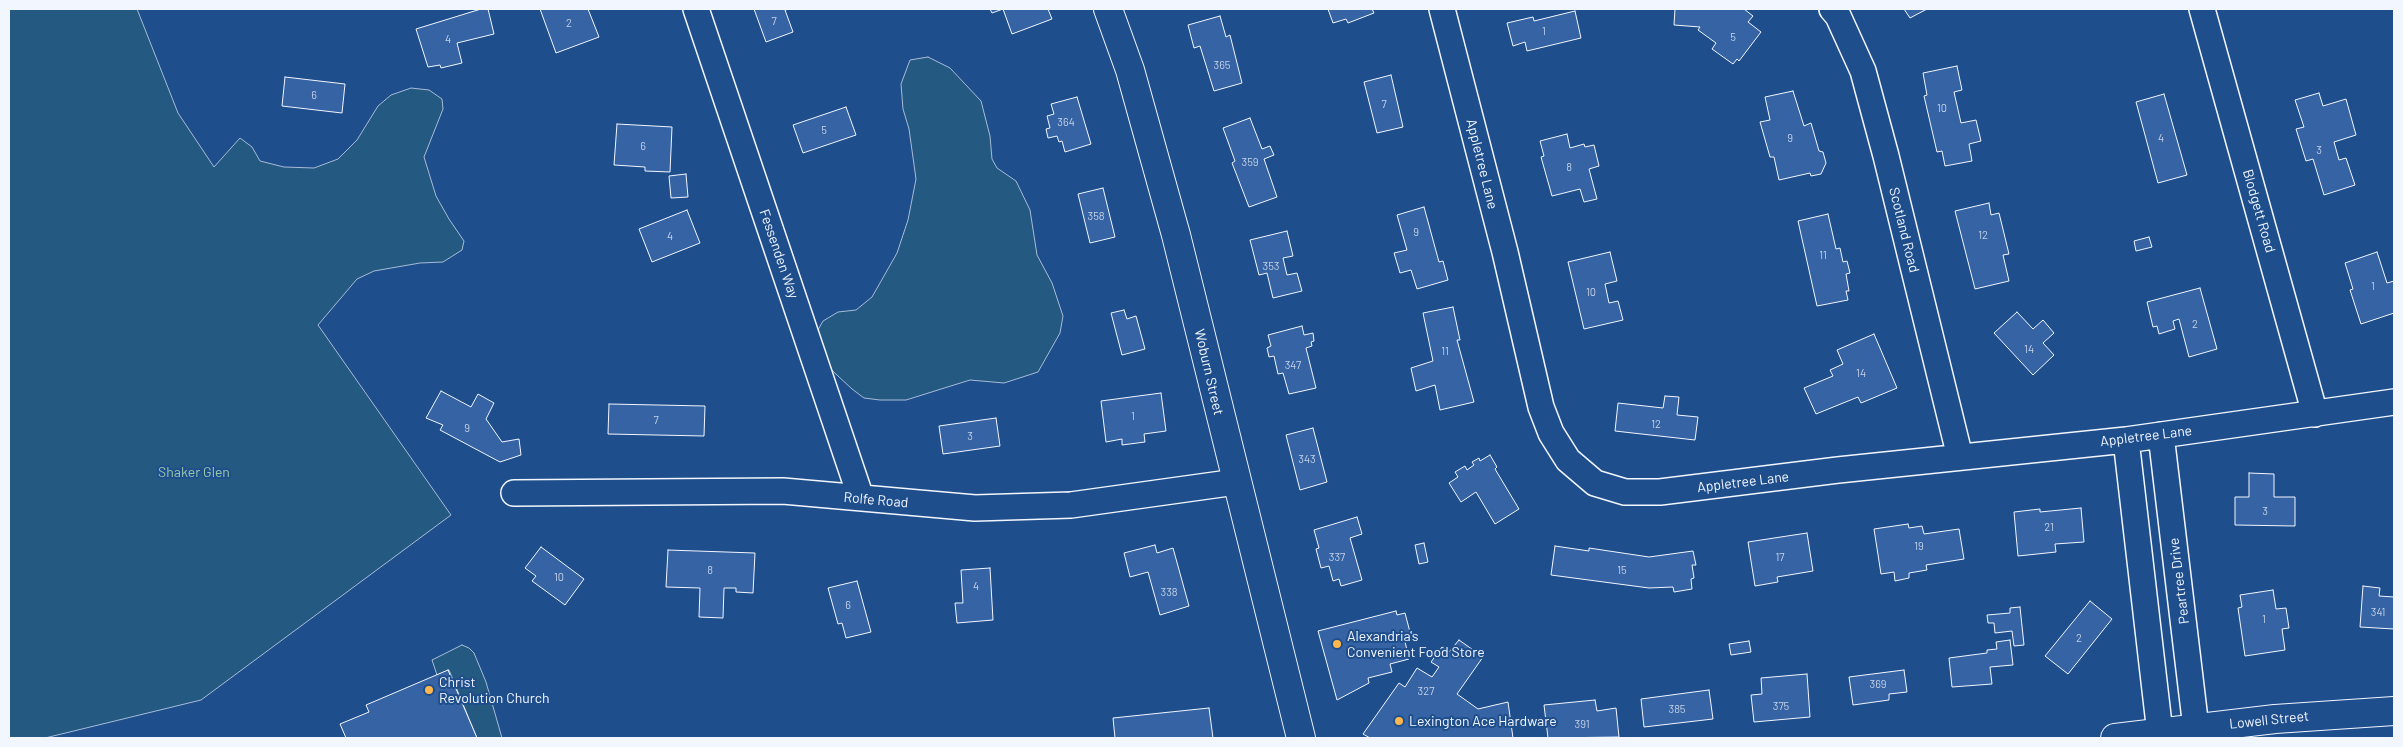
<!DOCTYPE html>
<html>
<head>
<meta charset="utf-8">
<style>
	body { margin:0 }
	#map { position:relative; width:2403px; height:747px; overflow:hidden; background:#1f4e8c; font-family:Barlow,sans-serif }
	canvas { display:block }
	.frame { position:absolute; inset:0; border:10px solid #f2f6ff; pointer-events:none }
</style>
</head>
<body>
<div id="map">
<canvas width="2403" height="747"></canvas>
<div class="frame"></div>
</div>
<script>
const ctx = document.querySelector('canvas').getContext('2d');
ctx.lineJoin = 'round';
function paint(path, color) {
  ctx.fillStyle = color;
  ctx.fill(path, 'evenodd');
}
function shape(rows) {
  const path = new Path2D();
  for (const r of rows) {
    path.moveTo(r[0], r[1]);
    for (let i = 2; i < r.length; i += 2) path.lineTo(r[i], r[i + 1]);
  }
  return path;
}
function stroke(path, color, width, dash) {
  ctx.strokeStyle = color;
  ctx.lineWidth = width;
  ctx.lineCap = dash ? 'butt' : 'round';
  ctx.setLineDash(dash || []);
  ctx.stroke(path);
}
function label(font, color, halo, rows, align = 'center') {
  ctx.font = font + ' Barlow,sans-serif';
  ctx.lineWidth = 4;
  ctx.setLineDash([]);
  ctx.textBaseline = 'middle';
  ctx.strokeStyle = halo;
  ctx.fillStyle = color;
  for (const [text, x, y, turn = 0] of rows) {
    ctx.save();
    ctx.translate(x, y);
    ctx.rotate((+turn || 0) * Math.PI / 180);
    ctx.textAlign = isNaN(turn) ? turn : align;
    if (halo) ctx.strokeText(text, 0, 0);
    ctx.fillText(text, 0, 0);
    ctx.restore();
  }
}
const green = shape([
	[9,9,137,9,178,113,214,167,240,138,252,147,260,161,284,167,314,168,338,159,357,140,378,106,391,95,411,88,429,90,442,99,443,109,424,157,436,196,449,219,464,241,462,250,443,262,420,263,374,271,357,279,318,325,451,515,201,700,45,738,9,738,9,9],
	[928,57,950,68,981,101,990,136,992,159,997,168,1016,181,1030,210,1037,255,1052,283,1063,316,1060,333,1038,372,1004,383,970,380,906,400,880,400,864,398,852,389,823,362,814,337,823,321,838,312,856,310,872,297,897,253,908,220,916,179,909,129,903,109,901,84,910,60,928,57],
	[462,645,469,648,474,653,486,682,502,738,477,738,449,670,437,675,432,660,462,645]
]);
const building = shape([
	[481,9,488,9,494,34,457,43,462,63,441,68,440,65,428,67,416,29,481,9],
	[540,9,588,9,599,37,556,53,540,9],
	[754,9,790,9,785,10,793,32,766,42,754,9],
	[990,9,1048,9,1052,19,1012,34,1003,9,992,13,990,9],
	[1328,9,1372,9,1374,13,1348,23,1346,19,1333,23,1328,9],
	[1675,9,1744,9,1753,16,1748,22,1761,32,1739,61,1737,59,1733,64,1712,49,1716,43,1698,30,1700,27,1674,25,1675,9],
	[1904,9,1927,9,1910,18,1904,9],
	[1575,11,1581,38,1527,51,1525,42,1513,46,1507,23,1533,17,1534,21,1575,11],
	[1220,16,1226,37,1230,35,1242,83,1214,91,1200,46,1194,48,1188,25,1220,16],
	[1957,66,1962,90,1954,92,1961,123,1976,120,1981,141,1969,144,1972,161,1945,166,1942,151,1937,152,1924,96,1927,95,1923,73,1957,66],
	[1391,75,1403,127,1377,133,1364,82,1391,75],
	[285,77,345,84,342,113,282,106,285,77],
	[1793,91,1804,126,1811,123,1819,151,1823,152,1826,163,1821,174,1811,176,1810,173,1779,180,1774,157,1770,157,1760,122,1770,120,1765,97,1793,91],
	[2319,93,2323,106,2346,99,2356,135,2334,142,2339,160,2346,158,2355,185,2324,195,2313,159,2306,161,2296,129,2304,127,2295,100,2319,93],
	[2164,94,2187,175,2158,183,2136,102,2164,94],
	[1077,97,1091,144,1065,152,1062,141,1059,142,1057,136,1048,138,1046,129,1050,128,1047,116,1054,114,1051,104,1077,97],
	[846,107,856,135,803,153,793,125,846,107],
	[1250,118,1262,149,1270,146,1274,155,1264,159,1277,197,1249,207,1232,163,1235,161,1223,128,1250,118],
	[617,124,672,127,670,172,645,171,645,167,614,165,617,124],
	[1567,134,1570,148,1584,144,1585,147,1594,145,1599,166,1589,169,1597,199,1584,202,1580,189,1552,196,1541,157,1544,156,1540,141,1567,134],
	[686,174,688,197,671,198,669,176,686,174],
	[1103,188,1115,237,1090,243,1078,194,1103,188],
	[1989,203,1991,215,1999,213,2009,254,2003,255,2009,281,1975,289,1955,211,1989,203],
	[1424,207,1439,262,1443,261,1448,280,1417,289,1411,270,1400,273,1394,253,1407,250,1397,215,1424,207],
	[687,210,700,243,652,262,639,229,687,210],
	[1828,214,1836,249,1840,248,1843,262,1847,261,1850,273,1846,274,1849,291,1846,291,1848,300,1817,306,1798,221,1828,214],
	[1287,231,1293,256,1283,258,1287,275,1297,273,1302,291,1273,298,1267,273,1259,275,1250,240,1287,231],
	[2149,237,2152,247,2136,251,2134,241,2149,237],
	[1610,252,1617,281,1605,284,1609,303,1618,301,1623,320,1584,329,1568,262,1610,252],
	[2377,252,2387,283,2394,281,2394,313,2361,324,2350,290,2353,289,2345,263,2377,252],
	[2200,288,2217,349,2189,357,2179,319,2173,321,2175,329,2159,334,2157,326,2153,327,2147,302,2200,288],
	[1453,307,1460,340,1457,340,1474,402,1440,410,1435,385,1416,391,1411,368,1433,361,1423,313,1453,307],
	[1124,310,1127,319,1136,316,1145,349,1122,355,1111,313,1124,310],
	[2017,312,2033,329,2043,320,2054,333,2043,343,2054,355,2033,375,1994,333,2017,312],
	[1302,326,1304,335,1313,333,1314,341,1311,342,1312,346,1306,348,1316,388,1289,394,1283,373,1278,374,1274,356,1269,357,1267,348,1271,346,1268,335,1302,326],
	[1874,334,1897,388,1861,403,1858,397,1816,414,1804,388,1833,376,1830,370,1843,364,1837,350,1874,334],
	[441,391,471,407,478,394,494,403,486,419,502,442,519,439,521,455,500,462,440,430,443,425,426,418,441,391],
	[1161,393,1166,431,1144,434,1145,442,1122,445,1122,439,1106,442,1101,401,1161,393],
	[1665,396,1679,397,1677,415,1698,417,1695,440,1615,431,1618,403,1663,408,1665,396],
	[609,404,705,406,704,436,608,434,609,404],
	[996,418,1000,446,943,454,939,426,996,418],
	[1313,428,1327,482,1300,490,1286,435,1313,428],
	[1490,455,1497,467,1495,469,1519,509,1495,524,1476,492,1461,502,1449,483,1458,477,1455,472,1465,466,1467,470,1474,465,1472,462,1479,458,1480,461,1490,455],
	[2249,473,2274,474,2274,497,2295,497,2295,526,2235,525,2235,497,2249,497,2249,473],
	[2081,508,2084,542,2055,544,2056,552,2018,556,2014,512,2040,509,2040,512,2081,508],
	[1357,517,1362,534,1350,538,1362,580,1341,586,1339,579,1333,581,1329,566,1321,568,1316,549,1319,548,1314,530,1357,517],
	[1908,524,1909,528,1922,526,1924,534,1959,529,1964,559,1926,565,1927,570,1909,573,1909,578,1895,581,1894,572,1881,574,1874,529,1908,524],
	[1807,533,1813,571,1777,577,1778,582,1755,586,1748,542,1807,533],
	[1424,543,1428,562,1419,564,1415,545,1424,543],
	[1155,545,1157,553,1173,548,1189,606,1160,615,1148,572,1130,577,1124,553,1155,545],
	[1555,546,1589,551,1589,548,1649,557,1693,551,1696,565,1692,565,1694,578,1691,579,1692,589,1674,592,1673,587,1649,588,1551,575,1555,546],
	[541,547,584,579,565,605,532,581,536,576,525,568,541,547],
	[668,550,755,553,753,593,736,592,736,588,724,588,723,618,699,617,700,588,666,587,668,550],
	[990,568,993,620,957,623,955,603,963,603,961,570,990,568],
	[857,581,871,632,846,638,842,623,838,624,828,588,857,581],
	[2363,586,2380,588,2379,596,2394,597,2394,629,2360,627,2363,586],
	[2273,590,2276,609,2286,608,2289,628,2282,629,2285,650,2245,656,2238,608,2242,607,2240,595,2273,590],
	[2090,601,2112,619,2068,674,2045,656,2090,601],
	[2020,607,2024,645,2014,646,2012,631,1995,633,1994,623,1988,623,1987,615,2010,613,2010,608,2020,607],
	[1396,611,1397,615,1405,613,1411,636,1404,637,1409,659,1390,664,1392,672,1368,678,1369,683,1337,700,1318,631,1396,611],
	[1459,640,1483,657,1457,694,1478,709,1508,702,1513,738,1370,738,1363,734,1399,683,1405,687,1417,668,1432,677,1439,667,1431,662,1442,647,1449,652,1459,640],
	[2010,640,2013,665,1990,667,1992,684,1952,687,1949,658,1987,653,1987,650,1997,649,1996,642,2010,640],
	[1749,641,1751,652,1731,655,1729,644,1749,641],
	[448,670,477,738,346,738,340,724,369,712,366,705,448,670],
	[1904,670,1907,692,1889,694,1889,700,1853,705,1849,677,1904,670],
	[1807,674,1810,717,1754,722,1751,695,1762,694,1761,678,1807,674],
	[1709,690,1713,719,1644,727,1641,699,1709,690],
	[1595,700,1597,711,1616,708,1619,737,1548,738,1544,705,1595,700],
	[1209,708,1213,738,1115,738,1113,718,1209,708]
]);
const minor = shape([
	[696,9,861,498],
	[1442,9,1505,252,1541,407,1551,433,1568,460,1595,483,1625,492,1660,492,1838,470,2126,440,2394,402],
	[1832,9,1838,16,1863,71,1886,156,1960,457],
	[2202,9,2315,414],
	[2161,435,2196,728],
	[2126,440,2160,733],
	[514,493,783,491,975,508,1071,505,1236,482]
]);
const major = shape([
	[1108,9,1130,70,1176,235,1301,738],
	[2115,738,2275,719,2394,711]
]);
const markers = [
	[1337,644,5,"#ffb74d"],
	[429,690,5,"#ffb74d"],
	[1399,721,5,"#ffb74d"]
];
const numberNames = [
	["7",774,21],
	["2",569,23],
	["1",1544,31],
	["5",1733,37],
	["4",448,39],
	["365",1222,65],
	["6",314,95],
	["7",1384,104],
	["10",1942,108],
	["364",1066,122],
	["5",824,130],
	["9",1790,138],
	["4",2161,138],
	["6",643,146],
	["3",2319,150],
	["359",1250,162],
	["8",1569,167],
	["358",1096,216],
	["9",1416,232],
	["12",1983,235],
	["4",670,236],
	["11",1823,255],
	["353",1271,266],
	["1",2373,286],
	["10",1591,292],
	["2",2195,324],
	["14",2029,349],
	["11",1445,351],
	["347",1293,365],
	["14",1861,373],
	["1",1133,416],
	["7",656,420],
	["12",1656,424],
	["9",467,428],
	["3",970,436],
	["343",1307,459],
	["3",2265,511],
	["21",2049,527],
	["19",1919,546],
	["337",1337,557],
	["17",1780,557],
	["8",710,570],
	["15",1622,570],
	["10",559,577],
	["4",976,586],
	["338",1169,592],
	["6",848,605],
	["341",2378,612],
	["1",2264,619],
	["2",2079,638],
	["369",1878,684],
	["327",1426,691],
	["375",1781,706],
	["385",1677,709],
	["391",1582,724]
];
const streetNames = [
	["Appletree Lane",1482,164,76],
	["Blodgett Road",2259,211,74],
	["Scotland Road",1904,230,76],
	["Fessenden Way",779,254,71],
	["Woburn Street",1209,372,77],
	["Appletree Lane",2146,436,-7],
	["Appletree Lane",1743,482,-7],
	["Rolfe Road",876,500,5],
	["Peartree Drive",2179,581,-97],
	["Lowell Street",2269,720,-6]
];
const parkNames = [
	["Shaker Glen",194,472]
];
const poiNames = [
	["Alexandria's",1347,636],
	["Convenient Food Store",1347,652],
	["Christ",439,682],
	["Revolution Church",439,698],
	["Lexington Ace Hardware",1409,721]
];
paint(green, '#245a82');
stroke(green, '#a8bbd7', 1);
paint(building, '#3563a3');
stroke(building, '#f2f6ff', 1);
stroke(minor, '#f2f6ff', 28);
stroke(major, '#f2f6ff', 30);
stroke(minor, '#1f4e8c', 25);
stroke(major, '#1f4e8c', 28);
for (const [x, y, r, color] of markers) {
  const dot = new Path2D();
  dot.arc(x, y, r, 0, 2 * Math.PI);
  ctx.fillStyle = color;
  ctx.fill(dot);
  stroke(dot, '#1f4e8c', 2);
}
label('11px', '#c3d1e8', null, numberNames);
label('14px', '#f2f6ff', '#1f4e8c', streetNames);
label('14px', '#97c8a6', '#1f4e8c', parkNames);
label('14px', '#f2f6ff', '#1f4e8c', poiNames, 'left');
</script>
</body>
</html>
